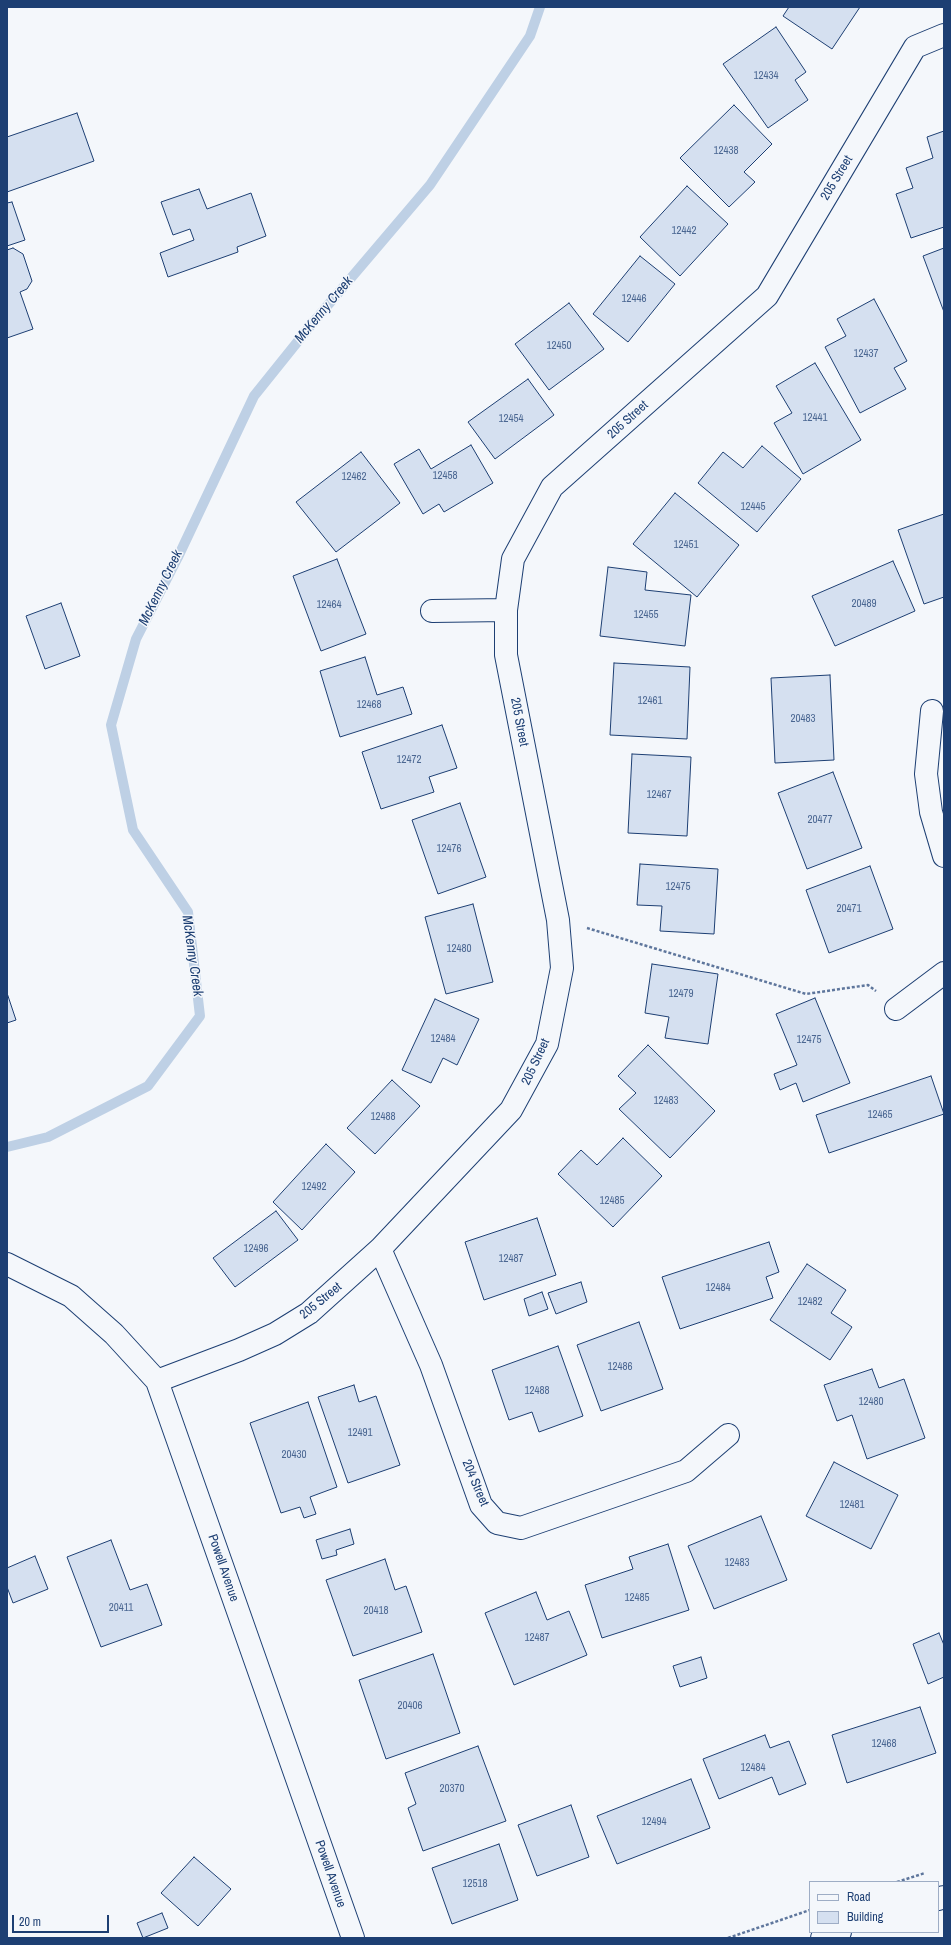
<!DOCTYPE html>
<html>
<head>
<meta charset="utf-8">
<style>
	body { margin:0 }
	#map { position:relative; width:951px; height:1945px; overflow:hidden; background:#f4f7fb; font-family:"Archivo Narrow",sans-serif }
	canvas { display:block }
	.frame { position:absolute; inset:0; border:8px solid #1d3f73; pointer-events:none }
	.legend { position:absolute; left:809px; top:1881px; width:130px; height:52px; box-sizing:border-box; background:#f4f7fb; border:1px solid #9eadc5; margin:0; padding:5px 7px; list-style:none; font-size:12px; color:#1d3f73 }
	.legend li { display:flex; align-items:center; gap:8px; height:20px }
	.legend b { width:20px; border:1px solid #9eadc5 }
	.scale { position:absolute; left:12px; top:1915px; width:97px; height:18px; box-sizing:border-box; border:2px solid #1d3f73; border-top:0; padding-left:5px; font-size:12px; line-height:14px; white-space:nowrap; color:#1d3f73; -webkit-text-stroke:3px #f4f7fb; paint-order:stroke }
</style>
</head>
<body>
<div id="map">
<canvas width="951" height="1945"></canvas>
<div class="frame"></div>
<ul class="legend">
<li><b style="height:5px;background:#f4f7fb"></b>Road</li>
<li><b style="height:11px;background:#d5e0f0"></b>Building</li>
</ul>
<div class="scale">20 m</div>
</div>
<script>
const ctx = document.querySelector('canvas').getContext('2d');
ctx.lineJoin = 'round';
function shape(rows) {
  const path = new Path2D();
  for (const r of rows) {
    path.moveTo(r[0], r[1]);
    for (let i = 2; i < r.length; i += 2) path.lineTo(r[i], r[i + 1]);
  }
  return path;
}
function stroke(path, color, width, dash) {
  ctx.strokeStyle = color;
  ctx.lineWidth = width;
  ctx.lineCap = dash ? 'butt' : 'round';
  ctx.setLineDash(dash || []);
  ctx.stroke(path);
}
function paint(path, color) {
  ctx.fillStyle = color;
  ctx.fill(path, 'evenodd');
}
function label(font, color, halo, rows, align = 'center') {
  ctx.font = font + ' "Archivo Narrow",sans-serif';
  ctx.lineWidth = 3;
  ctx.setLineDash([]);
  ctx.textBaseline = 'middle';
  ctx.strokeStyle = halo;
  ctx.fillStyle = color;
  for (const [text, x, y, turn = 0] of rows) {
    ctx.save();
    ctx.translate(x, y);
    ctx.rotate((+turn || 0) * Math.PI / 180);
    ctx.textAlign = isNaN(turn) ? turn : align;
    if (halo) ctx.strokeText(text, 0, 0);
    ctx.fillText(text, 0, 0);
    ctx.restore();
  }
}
const stream = shape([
	[7,1147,48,1137,148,1086,200,1016,188,912,133,830,111,725,136,639,178,557,254,396,311,325,430,185,530,36,540,7]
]);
const building = shape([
	[789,7,860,7,832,49,783,16,789,7],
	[776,27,806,72,795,80,808,100,768,128,723,64,776,27],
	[734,105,772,144,744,172,755,182,729,207,680,158,734,105],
	[77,113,94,161,7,192,7,137,77,113],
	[944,131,944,227,911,238,896,194,913,188,906,168,933,158,927,137,944,131],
	[687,186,728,224,680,276,640,237,687,186],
	[199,189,207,209,251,193,266,236,237,247,238,252,168,277,160,253,194,240,190,229,173,235,161,202,199,189],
	[12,202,25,240,7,246,7,203,12,202],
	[13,248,23,254,32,281,27,289,20,292,33,329,7,338,7,250,13,248],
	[944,248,944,312,923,256,944,248],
	[640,256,675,284,628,342,593,314,640,256],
	[874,299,907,361,894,368,906,389,860,413,825,347,846,336,837,319,874,299],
	[569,303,604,349,549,390,515,344,569,303],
	[815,363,861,440,803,474,774,423,792,413,776,386,815,363],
	[528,379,554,415,495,459,468,422,528,379],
	[471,445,493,483,444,512,439,504,423,514,394,464,419,449,431,469,471,445],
	[762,446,801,479,757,532,698,483,723,452,743,468,762,446],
	[361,452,400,503,336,552,296,502,361,452],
	[675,493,739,545,697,597,633,544,675,493],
	[944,514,944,597,924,604,898,530,944,514],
	[337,559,366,634,321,651,293,576,337,559],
	[893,561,915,611,835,646,812,596,893,561],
	[608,567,647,572,645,590,691,595,685,646,600,636,608,567],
	[61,603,80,656,45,669,26,616,61,603],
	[365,657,377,695,403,687,412,714,340,737,320,671,365,657],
	[614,663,690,667,687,739,610,735,614,663],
	[830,675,834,760,775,763,771,678,830,675],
	[442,725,457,768,429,777,434,792,381,809,362,752,442,725],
	[632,754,691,757,687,836,628,833,632,754],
	[833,772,862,848,807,869,778,793,833,772],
	[460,803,486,877,438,894,412,820,460,803],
	[640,864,718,869,714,934,660,931,662,906,637,905,640,864],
	[870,866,893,929,829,953,806,890,870,866],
	[473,904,493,982,446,994,425,917,473,904],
	[652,964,718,974,708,1044,665,1038,669,1017,645,1013,652,964],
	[7,993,16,1020,7,1023,7,993],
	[815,998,850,1083,803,1102,796,1083,780,1090,774,1074,797,1065,776,1014,815,998],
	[435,999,479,1019,457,1065,443,1058,431,1083,402,1070,435,999],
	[648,1045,715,1111,670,1158,619,1109,636,1093,618,1076,648,1045],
	[931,1076,944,1114,829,1153,816,1115,931,1076],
	[392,1080,420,1106,375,1154,347,1128,392,1080],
	[623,1138,662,1176,613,1227,558,1174,581,1150,597,1165,623,1138],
	[326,1144,355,1172,302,1230,273,1202,326,1144],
	[276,1211,298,1240,235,1287,213,1258,276,1211],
	[537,1218,556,1275,484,1300,465,1242,537,1218],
	[769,1242,779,1272,766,1277,773,1298,680,1329,662,1277,769,1242],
	[807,1264,846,1290,831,1313,852,1327,830,1360,770,1320,807,1264],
	[581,1282,587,1302,556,1314,548,1293,581,1282],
	[542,1292,548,1309,529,1316,524,1299,542,1292],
	[639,1322,663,1389,601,1411,577,1345,639,1322],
	[558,1346,583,1416,539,1432,532,1412,509,1420,492,1370,558,1346],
	[872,1369,879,1388,904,1379,925,1438,867,1459,852,1415,837,1421,824,1385,872,1369],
	[354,1385,359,1402,376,1396,400,1465,348,1483,318,1397,354,1385],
	[308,1402,337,1487,310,1497,316,1514,304,1518,300,1507,281,1513,250,1423,308,1402],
	[834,1462,898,1495,871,1549,806,1516,834,1462],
	[761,1516,787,1580,714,1609,688,1546,761,1516],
	[350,1529,354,1544,336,1550,337,1555,322,1559,316,1540,350,1529],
	[111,1540,130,1590,147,1584,162,1625,101,1647,67,1557,111,1540],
	[668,1544,689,1610,602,1638,585,1585,633,1569,629,1557,668,1544],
	[35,1556,48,1589,13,1603,7,1587,7,1568,35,1556],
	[385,1559,395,1590,406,1586,422,1632,353,1656,326,1580,385,1559],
	[536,1592,547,1620,569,1611,587,1655,514,1685,485,1613,536,1592],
	[939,1633,944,1645,944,1677,928,1684,913,1644,939,1633],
	[433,1654,460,1733,386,1759,359,1680,433,1654],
	[701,1657,707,1678,680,1687,673,1666,701,1657],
	[920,1707,936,1753,847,1783,832,1735,920,1707],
	[765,1735,770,1748,789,1741,806,1784,779,1795,772,1777,719,1799,703,1759,765,1735],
	[478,1746,506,1821,423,1851,408,1808,416,1804,405,1773,478,1746],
	[691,1779,710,1828,617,1864,597,1816,691,1779],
	[571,1805,589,1857,537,1876,518,1825,571,1805],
	[499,1844,518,1900,452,1924,432,1868,499,1844],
	[194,1857,231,1889,198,1926,161,1893,194,1857],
	[162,1913,168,1928,143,1938,137,1923,162,1913]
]);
const path = shape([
	[587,928,806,994,868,985,876,991],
	[897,1882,925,1873],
	[728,1938,810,1910]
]);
const minor = shape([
	[432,611,506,610],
	[932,711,926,774,931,812,944,856],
	[896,1009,944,973],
	[380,1249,431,1365,481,1505,497,1523,521,1528,686,1471,728,1435],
	[7,1264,71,1296,114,1334,157,1381,353,1938],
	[157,1381,239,1350,275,1334,309,1313,380,1249,511,1110,547,1044,562,968,558,920,506,655,506,610,513,559,552,487,767,296,915,47,944,35]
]);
const major = shape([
	[938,1899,944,1897],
	[822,1938,840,1932]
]);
const numberNames = [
	["12434",766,76],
	["12438",726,151],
	["12442",684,231],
	["12446",634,299],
	["12450",559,346],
	["12437",866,354],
	["12441",815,418],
	["12454",511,419],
	["12458",445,476],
	["12462",354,477],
	["12445",753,507],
	["12451",686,545],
	["20489",864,604],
	["12464",329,605],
	["12455",646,615],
	["12461",650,701],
	["12468",369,705],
	["20483",803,719],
	["12472",409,760],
	["12467",659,795],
	["20477",820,820],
	["12476",449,849],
	["12475",678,887],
	["20471",849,909],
	["12480",459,949],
	["12479",681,994],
	["12484",443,1039],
	["12475",809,1040],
	["12483",666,1101],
	["12465",880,1115],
	["12488",383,1117],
	["12492",314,1187],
	["12485",612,1201],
	["12496",256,1249],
	["12487",511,1259],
	["12484",718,1288],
	["12482",810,1302],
	["12486",620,1367],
	["12488",537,1391],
	["12480",871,1402],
	["12491",360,1433],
	["20430",294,1455],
	["12481",852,1505],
	["12483",737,1563],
	["12485",637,1598],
	["20411",121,1608],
	["20418",376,1611],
	["12487",537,1638],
	["20406",410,1706],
	["12468",884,1744],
	["12484",753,1768],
	["20370",452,1789],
	["12494",654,1822],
	["12518",475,1884]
];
const streetNames = [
	["205 Street",837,178,-59],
	["205 Street",628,420,-42],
	["205 Street",519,722,79],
	["205 Street",536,1062,-65],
	["205 Street",321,1301,-39],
	["204 Street",475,1483,67],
	["Powell Avenue",223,1568,71],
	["Powell Avenue",330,1874,71]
];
const waterNames = [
	["McKenny Creek",324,310,-50],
	["McKenny Creek",161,588,-64],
	["McKenny Creek",192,956,82]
];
stroke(stream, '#bed0e5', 10);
paint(building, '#d5e0f0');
stroke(building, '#1d3f73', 1);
stroke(minor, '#1d3f73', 24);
stroke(major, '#1d3f73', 24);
stroke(path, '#5e769c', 2.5, [3, 2]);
stroke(minor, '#f4f7fb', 22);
stroke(major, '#f4f7fb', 22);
label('11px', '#4b6792', null, numberNames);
label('13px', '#1d3f73', '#f4f7fb', streetNames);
label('italic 14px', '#1d3f73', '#f4f7fb', waterNames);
</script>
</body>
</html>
